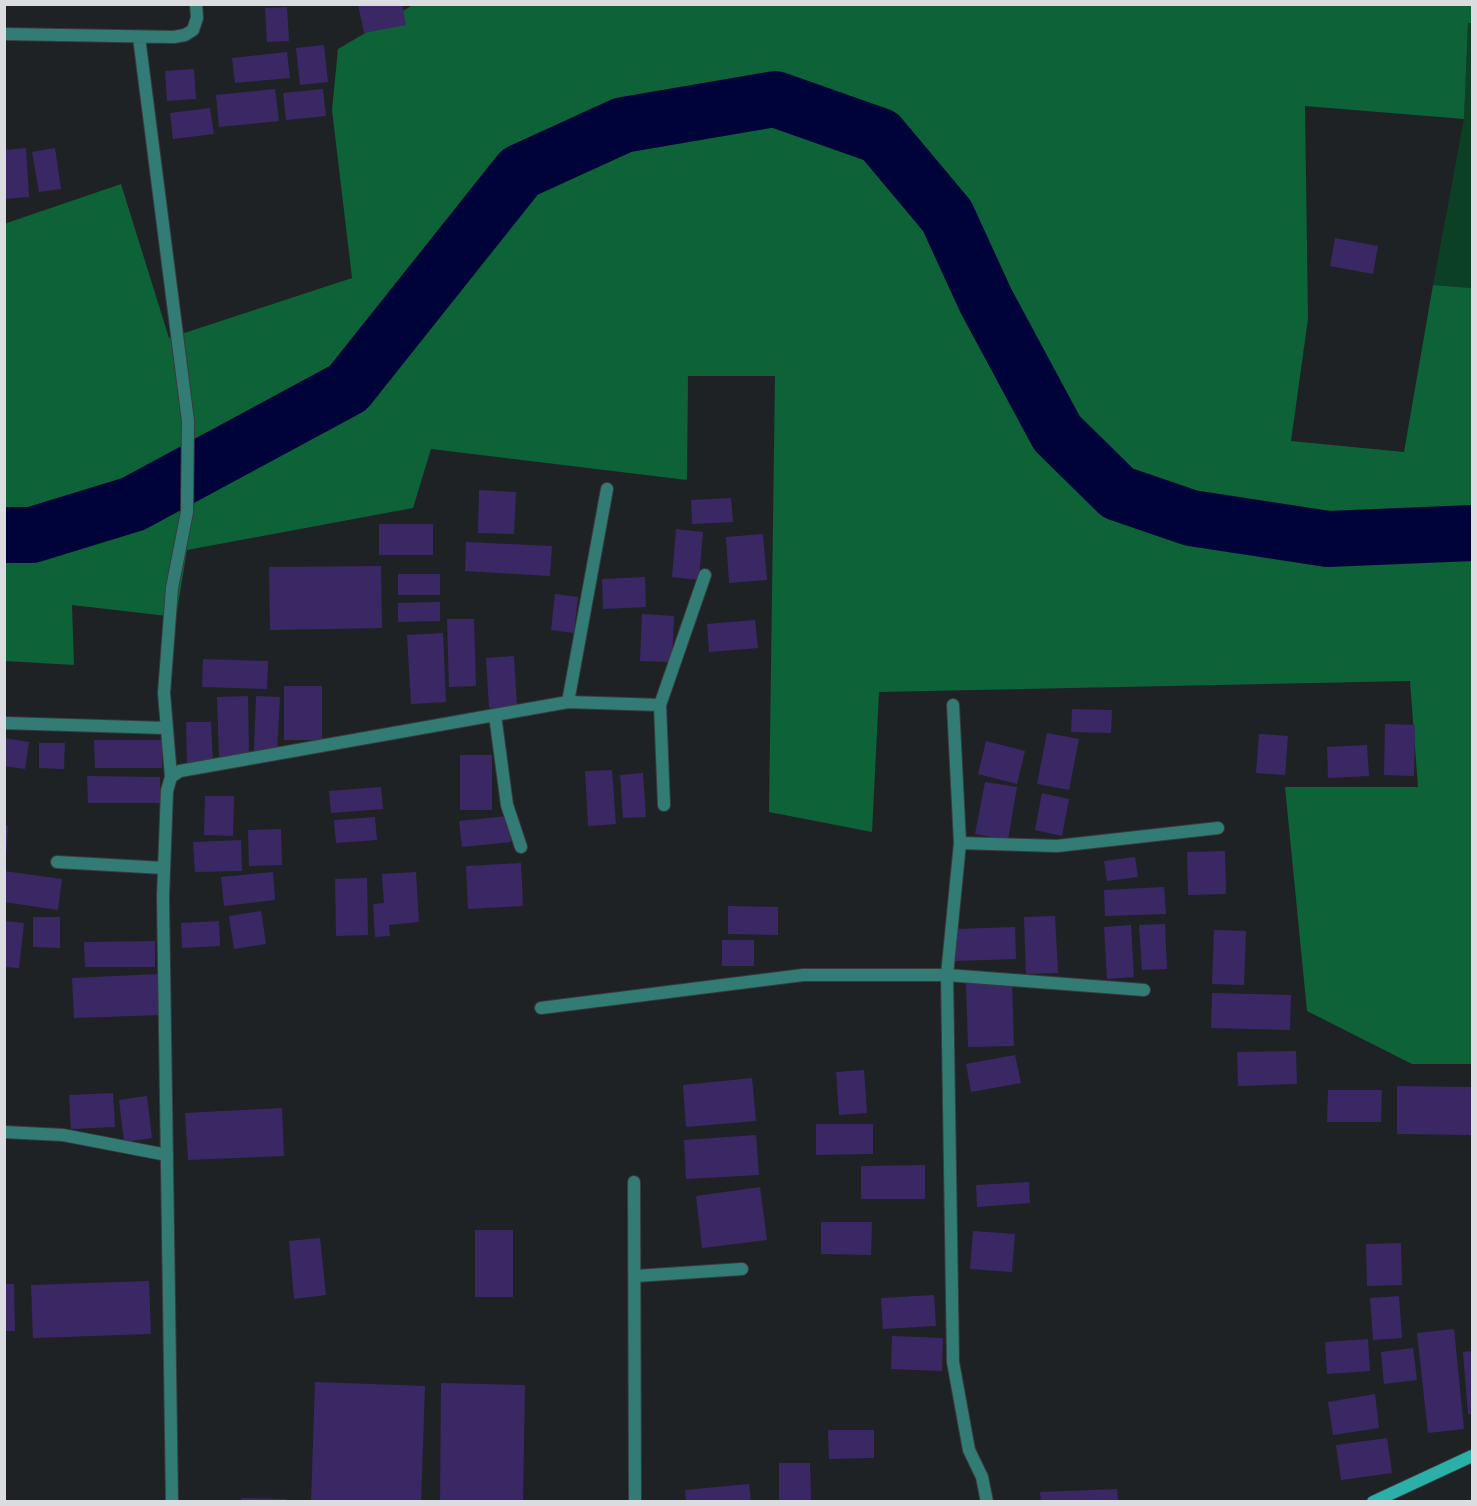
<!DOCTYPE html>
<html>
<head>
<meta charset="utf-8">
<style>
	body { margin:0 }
	#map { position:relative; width:1477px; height:1506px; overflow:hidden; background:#1e2225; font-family:Inter,sans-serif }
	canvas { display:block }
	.frame { position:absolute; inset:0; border:6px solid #dadcdf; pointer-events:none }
</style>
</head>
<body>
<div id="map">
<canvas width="1477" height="1506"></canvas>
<div class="frame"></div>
</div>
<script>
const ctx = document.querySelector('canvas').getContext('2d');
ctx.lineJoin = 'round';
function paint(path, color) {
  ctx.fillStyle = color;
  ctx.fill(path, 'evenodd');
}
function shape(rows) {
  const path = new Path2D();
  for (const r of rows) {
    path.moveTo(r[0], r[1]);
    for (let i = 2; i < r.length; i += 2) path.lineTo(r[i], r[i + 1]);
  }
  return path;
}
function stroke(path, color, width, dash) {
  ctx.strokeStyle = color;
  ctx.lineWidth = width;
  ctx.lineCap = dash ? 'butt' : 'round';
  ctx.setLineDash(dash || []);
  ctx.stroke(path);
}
const green = shape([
	[1468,23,1472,23,1472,288,1433,285,1464,119]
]);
const forest = shape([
	[413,5,1472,5,1472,23,1468,23,1464,119,1305,106,1308,319,1291,441,1404,452,1433,285,1472,288,1472,1064,1412,1064,1307,1011,1285,787,1418,787,1410,681,879,692,872,832,769,812,775,376,688,376,687,480,431,449,413,508,187,550,176,617,72,605,74,665,5,661,4,224,121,184,169,338,352,278,332,110,338,49]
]);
const river = shape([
	[4,535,32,535,133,504,348,388,520,172,623,125,775,99,880,136,947,216,986,301,1057,433,1118,493,1191,518,1328,539,1472,533]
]);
const building = shape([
	[358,4,402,4,406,25,364,33],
	[287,7,289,41,267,42,265,8],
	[324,45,328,82,300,85,296,48],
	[287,52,290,78,235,83,232,58],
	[194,69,196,99,167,101,165,71],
	[275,89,279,121,219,127,216,95],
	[323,89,326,116,286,120,283,93],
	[210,108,214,134,173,139,170,113],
	[26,148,29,197,4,199,4,150],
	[55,148,61,189,39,192,32,152],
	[1335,238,1378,246,1373,274,1330,266],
	[479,490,516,492,514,534,478,533],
	[731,498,733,522,692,524,691,500],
	[379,524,433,524,433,555,379,555],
	[676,529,703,532,699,580,672,577],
	[763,534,767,580,729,583,726,537],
	[466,542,552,546,550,576,465,571],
	[381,566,382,628,270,630,269,567],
	[398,574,440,574,440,595,398,595],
	[645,577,646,607,603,609,602,579],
	[555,594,578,597,574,633,551,630],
	[440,602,440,621,398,622,398,603],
	[642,614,674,616,672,662,640,661],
	[447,619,474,619,476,686,449,687],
	[755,620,758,648,709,652,707,624],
	[443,633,446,702,411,704,407,635],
	[514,656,517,706,489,708,486,658],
	[203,659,268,661,267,689,202,687],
	[284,686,322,686,322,740,284,740],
	[248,696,249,756,219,757,217,697],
	[256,696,280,697,277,752,254,751],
	[1072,709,1112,710,1111,733,1071,732],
	[186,722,211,722,213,764,187,765],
	[1385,724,1415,725,1414,776,1384,775],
	[1047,733,1079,739,1069,790,1037,784],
	[1259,734,1288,736,1285,775,1256,773],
	[4,738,29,742,25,769,4,766],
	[94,740,162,740,162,768,95,768],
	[986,741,1025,751,1017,784,978,774],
	[39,743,65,743,64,769,39,768],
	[1367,745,1369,776,1328,778,1327,747],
	[460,755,492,755,492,810,460,810],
	[612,770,616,824,588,826,585,771],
	[643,773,646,817,623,818,620,775],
	[87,776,160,777,160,803,88,803],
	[985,782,1017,787,1008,840,975,834],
	[381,787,383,809,331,813,329,791],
	[1042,793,1069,799,1062,836,1035,830],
	[205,796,234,796,233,836,204,835],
	[508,816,511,842,462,847,459,821],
	[375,817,377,840,336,843,334,820],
	[4,826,8,826,6,857,4,857],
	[281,829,282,865,249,866,248,830],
	[241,840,242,871,195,872,193,842],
	[1225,851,1226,894,1188,895,1187,852],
	[1135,857,1138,877,1107,881,1104,861],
	[521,863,523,906,468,909,466,866],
	[4,871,62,879,58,910,4,902],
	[273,872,275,900,224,906,221,877],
	[416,872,419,922,389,925,390,936,375,937,373,904,384,903,382,874],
	[367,878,368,935,336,936,335,879],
	[1164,887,1166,914,1105,916,1104,890],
	[728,906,778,907,778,935,728,934],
	[261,911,266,944,234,949,229,916],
	[1055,916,1058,973,1026,974,1024,917],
	[33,917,60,917,60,948,33,947],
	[4,921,24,923,19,968,4,967],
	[219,921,220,946,182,948,181,923],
	[1165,924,1167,969,1142,970,1139,925],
	[1131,925,1134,977,1107,979,1104,927],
	[1015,927,1016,959,955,961,954,929],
	[1214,930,1246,931,1244,985,1212,984],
	[722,940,754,940,754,966,722,966],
	[155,941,155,967,85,967,84,942],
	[158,974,160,1015,74,1018,72,978],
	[1012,982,1014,1046,968,1047,966,983],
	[1212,993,1291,995,1290,1030,1211,1028],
	[1296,1051,1297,1084,1238,1086,1237,1052],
	[1015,1055,1021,1083,971,1092,966,1064],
	[864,1070,867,1113,839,1115,836,1072],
	[752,1078,756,1121,686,1127,683,1085],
	[1397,1086,1472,1087,1472,1135,1397,1134],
	[1328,1090,1382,1090,1381,1122,1327,1122],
	[113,1093,115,1127,71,1129,69,1095],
	[147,1096,152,1138,124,1142,119,1100],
	[282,1108,284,1156,188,1160,185,1113],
	[816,1124,873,1124,873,1154,816,1155],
	[756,1135,759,1175,686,1179,684,1140],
	[925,1165,925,1199,861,1199,861,1166],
	[1029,1182,1030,1203,977,1207,976,1185],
	[760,1187,767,1240,702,1248,696,1196],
	[821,1222,872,1222,871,1255,821,1254],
	[475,1230,513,1230,513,1297,475,1297],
	[973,1231,1015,1234,1012,1272,970,1269],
	[320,1238,326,1295,294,1299,289,1241],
	[1401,1243,1402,1285,1367,1286,1366,1244],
	[149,1281,151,1334,33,1338,31,1285],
	[4,1284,14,1284,15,1331,4,1331],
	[934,1295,936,1326,883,1329,881,1298],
	[1399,1296,1402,1338,1373,1340,1370,1298],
	[1454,1329,1464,1429,1428,1433,1417,1333],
	[892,1336,943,1338,942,1371,891,1369],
	[1368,1339,1370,1371,1327,1374,1325,1342],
	[1413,1348,1417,1380,1384,1384,1381,1352],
	[1472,1351,1472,1414,1468,1414,1463,1352],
	[315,1382,425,1386,421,1502,311,1502],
	[441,1383,525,1385,523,1502,440,1502],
	[1375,1394,1379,1428,1333,1435,1328,1402],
	[828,1430,874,1430,874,1458,829,1459],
	[1387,1438,1392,1473,1341,1480,1336,1445],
	[779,1463,810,1463,811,1501,779,1502],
	[749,1484,751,1502,686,1502,685,1490],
	[1117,1489,1118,1502,1041,1502,1040,1492],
	[241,1498,287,1499,287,1502,241,1502]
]);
const lane = shape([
	[4,1132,63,1135,167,1155]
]);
const street = shape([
	[4,34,174,37,185,35,193,30,197,18,196,4],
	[139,37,188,421,187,512,172,588,164,693,171,777],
	[568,702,660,705,705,575],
	[660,705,664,805],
	[953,705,960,843,947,975,953,1362,969,1450,982,1477,987,1502],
	[495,715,507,805,521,847],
	[4,723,166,728],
	[960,843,1057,846,1218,828],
	[57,862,164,868],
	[541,1008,803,975,947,975,1144,990],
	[634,1182,635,1502],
	[636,1276,742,1269],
	[172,1502,163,897,167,791,171,777,180,771,568,702,607,489]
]);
const secondary = shape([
	[1373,1502,1472,1456]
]);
paint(green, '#0c4024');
paint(forest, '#0e6237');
stroke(river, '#000339', 56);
paint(building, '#3a2865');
stroke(lane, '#383c3f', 14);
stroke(street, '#383c3f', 14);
stroke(secondary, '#383c3f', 14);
stroke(lane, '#337c75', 12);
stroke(street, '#337c75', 12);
stroke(secondary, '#2ab0a6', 12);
</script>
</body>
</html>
